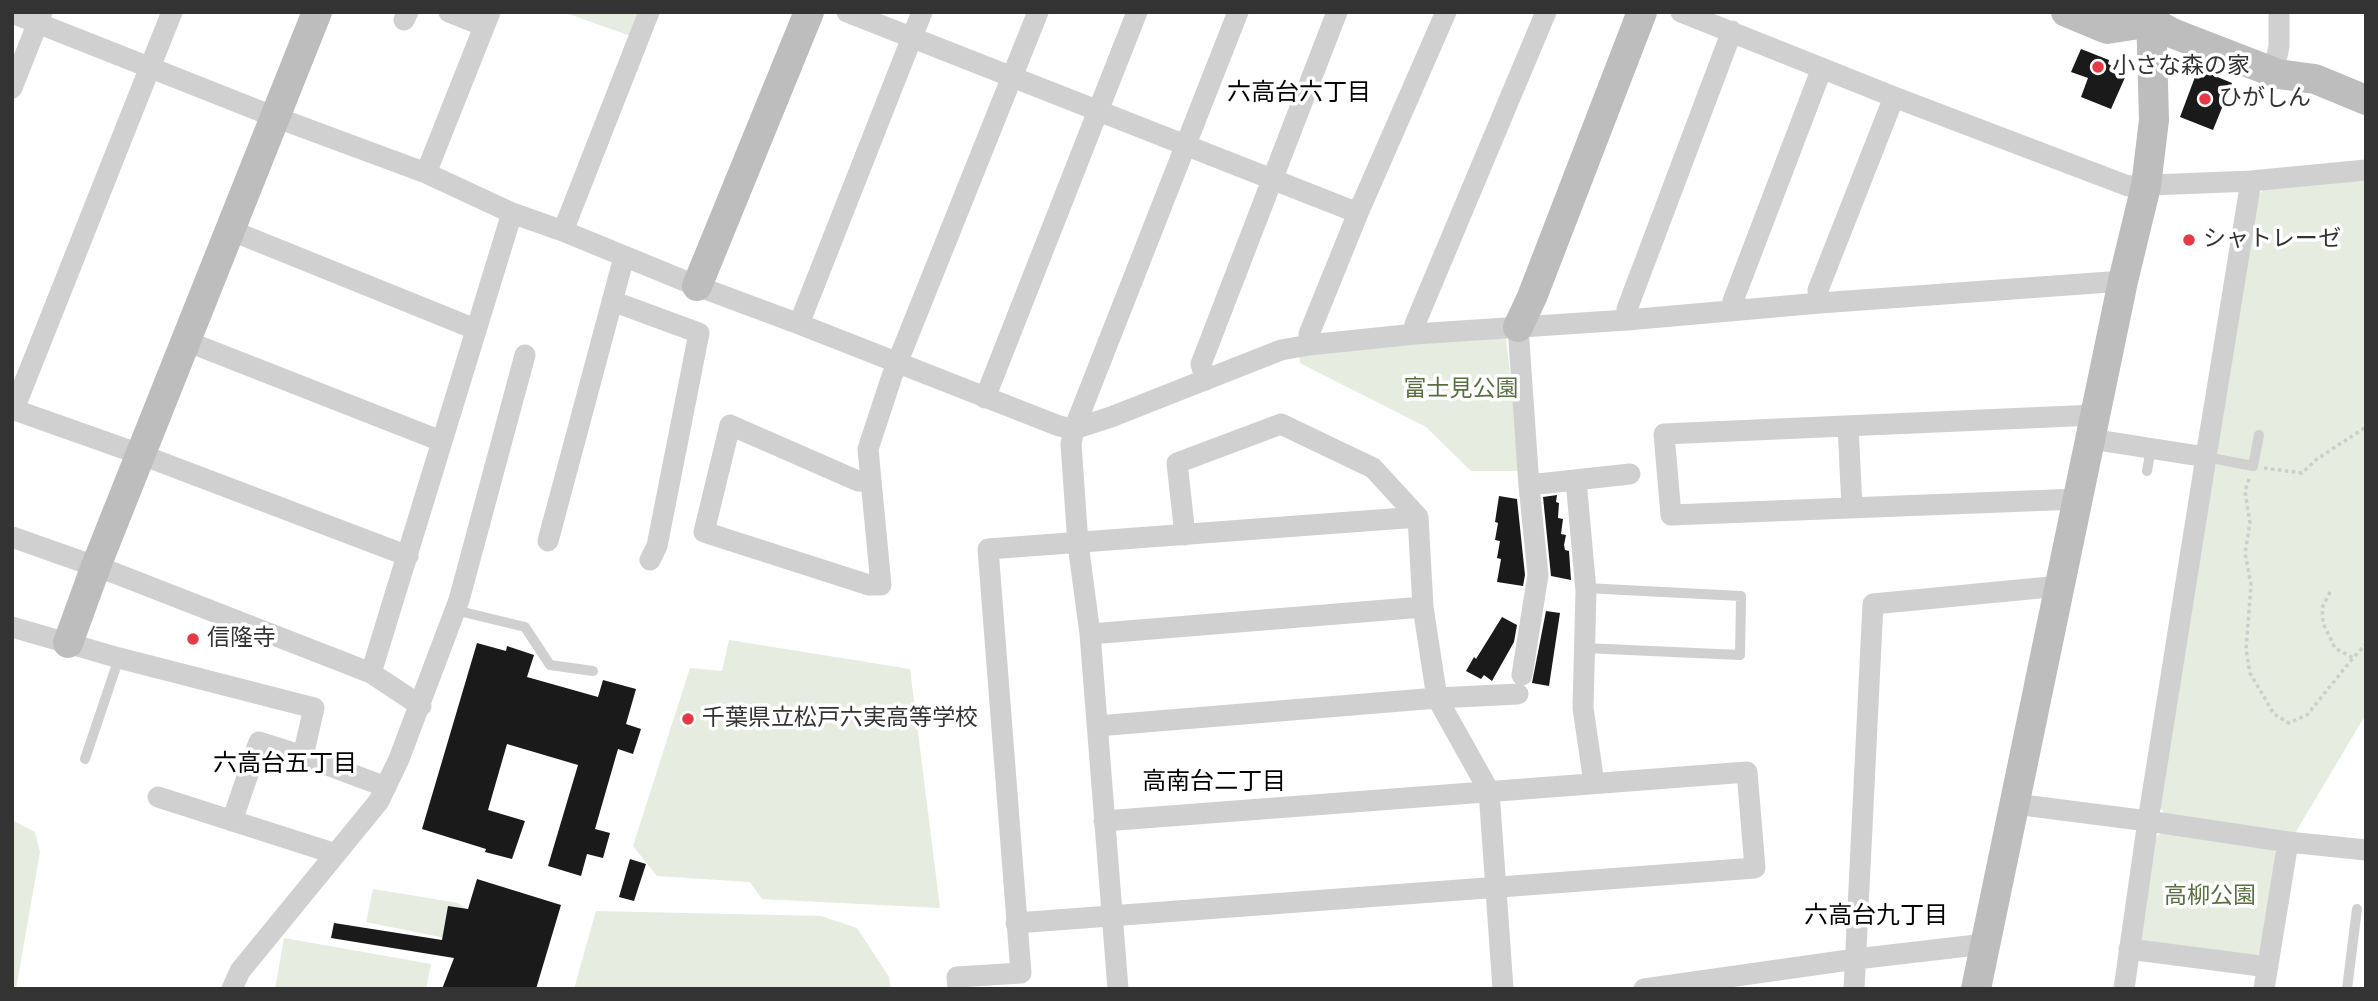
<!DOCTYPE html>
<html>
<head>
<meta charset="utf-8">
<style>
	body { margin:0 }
	#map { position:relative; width:2378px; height:1001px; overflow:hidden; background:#fff; font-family:Arial,sans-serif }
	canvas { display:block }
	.frame { position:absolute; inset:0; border:14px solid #333; pointer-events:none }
</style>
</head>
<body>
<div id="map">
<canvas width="2378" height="1001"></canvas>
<div class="frame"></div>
</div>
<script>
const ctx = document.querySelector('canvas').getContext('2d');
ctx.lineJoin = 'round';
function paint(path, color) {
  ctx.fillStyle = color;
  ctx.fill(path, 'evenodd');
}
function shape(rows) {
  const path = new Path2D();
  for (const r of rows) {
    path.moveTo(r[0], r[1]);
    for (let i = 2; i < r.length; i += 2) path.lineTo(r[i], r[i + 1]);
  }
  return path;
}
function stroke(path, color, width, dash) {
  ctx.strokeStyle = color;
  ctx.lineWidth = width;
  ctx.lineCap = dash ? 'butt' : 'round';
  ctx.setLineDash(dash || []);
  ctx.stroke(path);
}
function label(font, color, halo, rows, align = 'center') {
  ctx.font = font + ' Arial,"Noto Sans JP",sans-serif';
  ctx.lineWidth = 7;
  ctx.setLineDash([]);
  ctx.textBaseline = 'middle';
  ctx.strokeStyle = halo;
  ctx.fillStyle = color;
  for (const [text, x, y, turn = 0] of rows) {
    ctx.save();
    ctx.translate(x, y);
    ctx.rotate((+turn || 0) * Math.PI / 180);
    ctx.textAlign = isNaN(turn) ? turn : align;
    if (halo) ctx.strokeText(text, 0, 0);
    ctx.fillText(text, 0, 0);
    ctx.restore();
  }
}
const green = shape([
	[563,12,649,12,639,39],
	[2366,179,2366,714,2294,835,2169,818,2158,806,2256,197,2265,188],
	[1506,338,1521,471,1471,471,1426,427,1300,363,1299,354,1418,342],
	[729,640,910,669,940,908,762,899,750,882,657,876,633,846,690,668,722,671],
	[12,820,35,832,40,852,16,989,12,989],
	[2163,831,2271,847,2279,856,2264,950,2251,960,2148,948,2139,939,2154,839],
	[373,889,458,903,464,907,456,934,450,939,366,922],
	[596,911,821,916,857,928,889,977,891,989,574,989],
	[284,938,431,964,426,989,275,989]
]);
const building = shape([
	[2081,49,2109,60,2108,64,2127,73,2111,109,2081,97,2088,78,2071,72],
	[2198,69,2232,83,2213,130,2180,117],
	[1557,495,1556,502,1559,503,1558,518,1563,519,1561,534,1566,535,1564,545,1565,550,1569,551,1571,580,1551,576,1543,497],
	[1499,496,1517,499,1525,575,1523,586,1497,582,1501,559,1497,558,1500,541,1495,540,1498,523,1495,522],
	[1546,611,1560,613,1549,686,1532,683],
	[1502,617,1517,625,1514,642,1492,681,1484,675,1481,679,1466,671,1474,657,1476,659],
	[477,643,506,651,507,646,534,655,527,677,598,697,603,680,636,689,626,724,641,729,633,754,618,749,595,829,610,833,603,858,587,854,581,876,548,866,578,765,507,744,488,810,525,821,512,859,485,852,486,849,422,829],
	[630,859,646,864,634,901,619,897],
	[477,879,561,905,536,989,442,989,454,958,331,938,334,923,442,940,448,906,468,909]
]);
const path = shape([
	[2264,468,2302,473,2317,459,2366,427],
	[2249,479,2245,491,2250,523,2245,553,2251,585,2246,649,2250,673,2274,714,2289,723,2307,715,2353,658],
	[2330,592,2322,608,2323,623,2335,648,2353,658,2366,644]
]);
const lane = shape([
	[2206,457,2253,466,2259,435],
	[2147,471,2151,448],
	[455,610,525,627,550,665,593,671],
	[1584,648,1740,655,1741,596,1585,588],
	[85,759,119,658],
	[2347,989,2357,909]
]);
const street = shape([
	[449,12,484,26],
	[847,12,1358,213],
	[1681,12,1894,97,2128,186,2251,181,2366,170],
	[12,13,275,117,426,173,512,213,563,231,697,286,799,324,1059,426,1074,429,1111,417,1281,350,1309,345,1415,334,1627,320,1820,303,2123,281],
	[404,20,408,12],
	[2269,70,2277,56,2279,46,2279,12],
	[12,88,42,12],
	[426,173,490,12],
	[230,230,475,329],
	[563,231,649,12],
	[612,301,699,333,657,546,650,560],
	[1820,303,1818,290,1894,97],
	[1732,311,1733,301,1822,68],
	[1627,320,1627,309,1732,31],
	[799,324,922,12],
	[1518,327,1529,486,1538,575,1522,675],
	[1415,334,1415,324,1546,12],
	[186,341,441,441],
	[1309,345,1309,334,1358,213,1446,12],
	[1206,380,1201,364,1337,12],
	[985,398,1137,12],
	[12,409,142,455,408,556],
	[14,409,172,12],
	[1848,426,1852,507],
	[2206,457,2251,181],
	[871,480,858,481,730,425,704,532,869,585,881,585,868,449,892,376,1038,12],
	[1576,480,1586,591,1583,708,1594,783],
	[1529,485,1630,474],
	[2078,499,1671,515,1664,434,2095,415],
	[1185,535,1177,463,1281,424,1373,468,1418,517,1423,607,1437,698,1489,791,1503,989],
	[12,537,117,574,371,673,421,706],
	[548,541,624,257],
	[12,627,119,658,314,708,303,756,386,787],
	[1090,634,1423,607],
	[371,673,512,213],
	[1097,726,1437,698,1518,694],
	[158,797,336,854],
	[2015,804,2148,821,2206,457,2091,439],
	[232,821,259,742,303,756],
	[2288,842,2366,850],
	[1016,923,1755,868,1747,772,1104,821],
	[2129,949,2268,967],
	[232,989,240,971,379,801,399,759,459,600,525,355],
	[958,989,957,977,1021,973,988,549,1418,517],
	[1118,989,1090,634,1078,544,1071,444,1074,429,1238,12],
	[1644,989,1856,959,1985,944],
	[1854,989,1873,604,2060,586],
	[2124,989,2148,821,2288,842,2264,989]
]);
const secondary = shape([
	[2066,12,2107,29,2152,22],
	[2142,12,2152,22,2172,33,2278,74,2315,79,2366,100],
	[697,286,809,12],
	[1518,327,1532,297,1642,12],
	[68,643,96,566,317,12],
	[1976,989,2123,281,2146,186,2154,120,2151,12]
]);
const markers = [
	[2098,67,7,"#e63946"],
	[2205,99,7,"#e63946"],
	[2189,240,7,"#e63946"],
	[193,639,7,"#e63946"],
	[688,719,7,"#e63946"]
];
const poiNames = [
	["小さな森の家",2112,67],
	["ひがしん",2219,99],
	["シャトレーゼ",2203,240],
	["信隆寺",207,639],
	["千葉県立松戸六実高等学校",702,719]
];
const parkNames = [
	["富士見公園",1461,390],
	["高柳公園",2210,897]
];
const neighbourhoodNames = [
	["六高台六丁目",1299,93],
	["六高台五丁目",285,764],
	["高南台二丁目",1214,782],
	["六高台九丁目",1876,916]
];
paint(green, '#e6ecdf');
paint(building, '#1a1a1a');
stroke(path, '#cdcdcd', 3.5, [3.5, 3.5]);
stroke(lane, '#d0d0d0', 10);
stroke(street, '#d0d0d0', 21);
stroke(secondary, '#bdbdbd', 30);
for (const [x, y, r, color] of markers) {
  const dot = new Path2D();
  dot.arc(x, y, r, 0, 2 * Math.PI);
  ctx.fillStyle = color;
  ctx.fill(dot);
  stroke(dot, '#fff', 2.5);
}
label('23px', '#333', '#fff', poiNames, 'left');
label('23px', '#56703f', '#fff', parkNames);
label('24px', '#000', '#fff', neighbourhoodNames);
</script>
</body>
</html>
